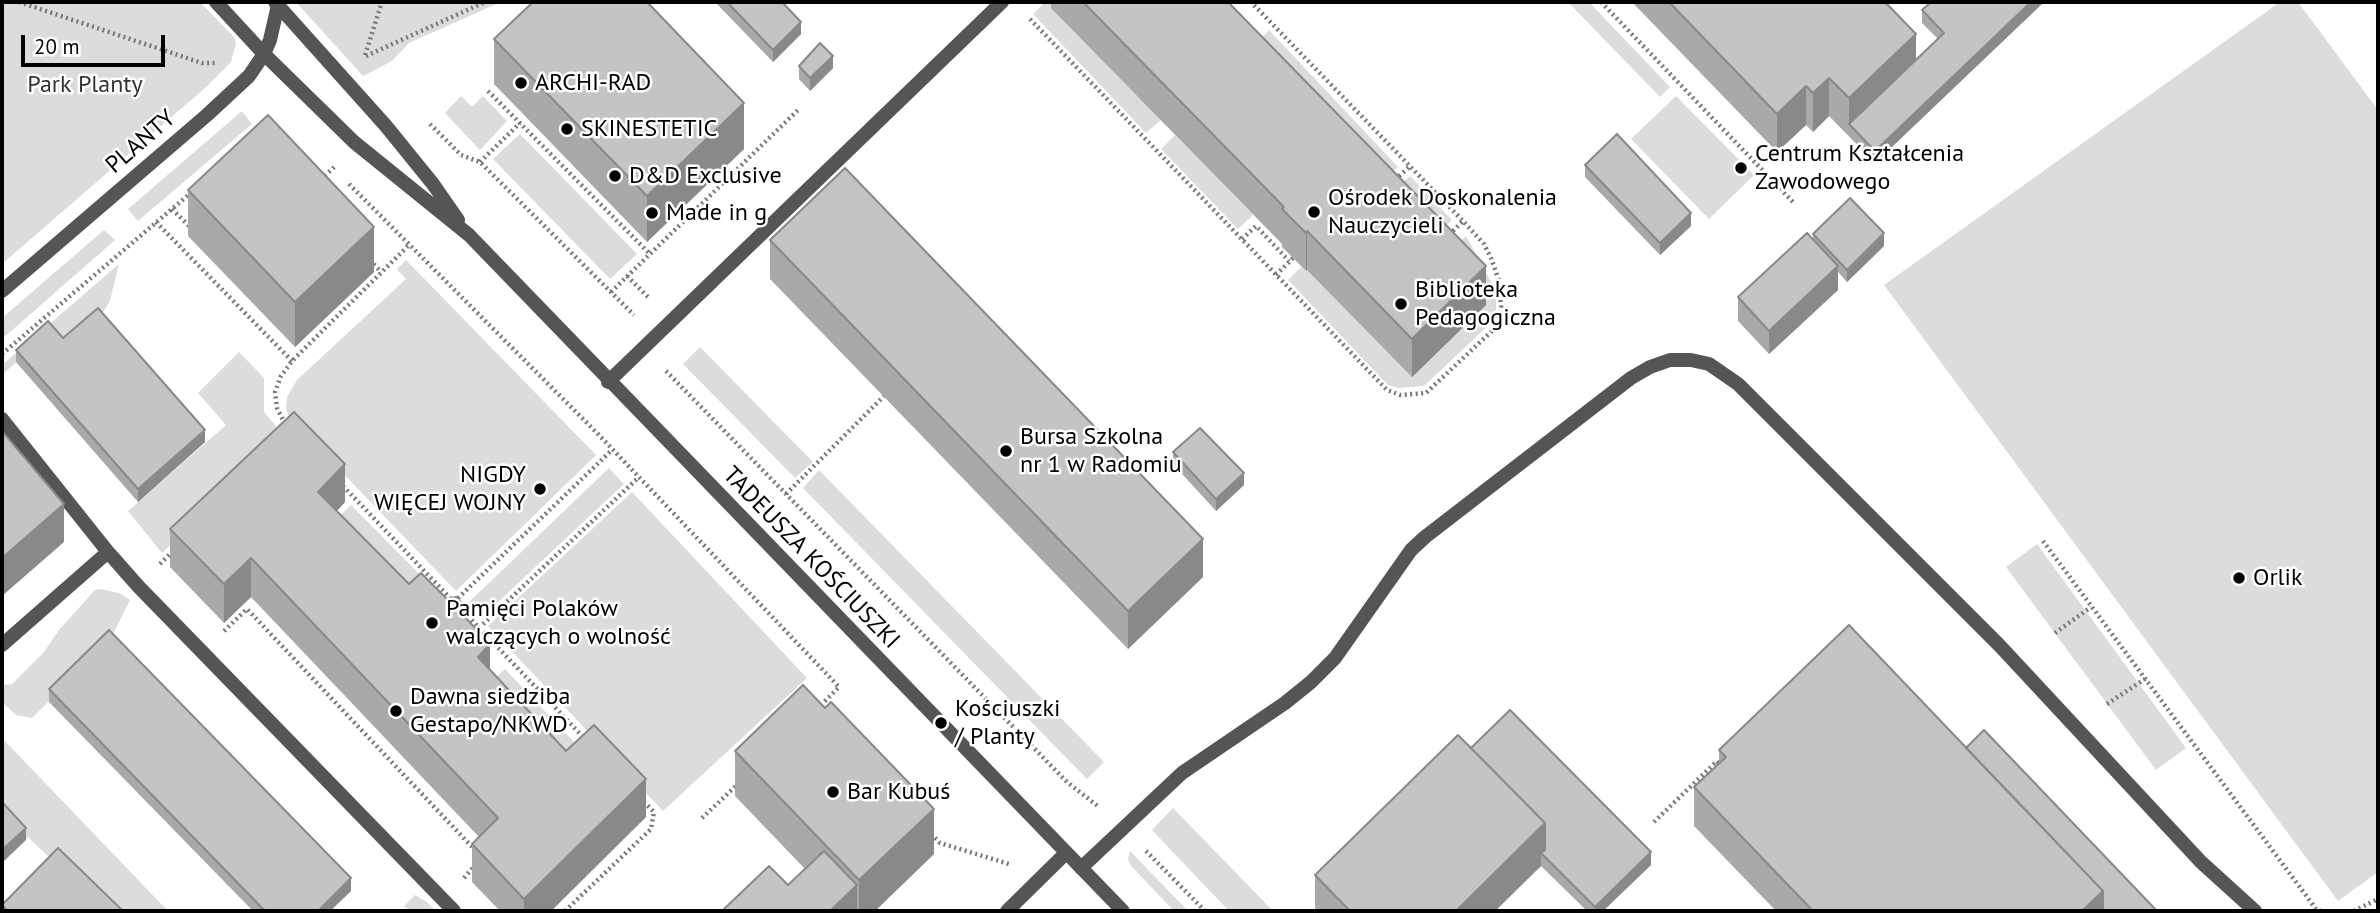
<!DOCTYPE html>
<html>
<head>
<meta charset="utf-8">
<style>
	body { margin:0 }
	#map { position:relative; width:2380px; height:913px; overflow:hidden; background:#fff; font-family:"PT Sans",sans-serif }
	canvas { display:block }
	.frame { position:absolute; inset:0; border:4px solid #000; pointer-events:none }
	.scale { position:absolute; left:21px; top:35px; width:144px; height:32px; box-sizing:border-box; border:4px solid #000; border-top:0; padding-left:9px; font-size:21px; line-height:24px; white-space:nowrap; color:#000; -webkit-text-stroke:5px #fff; paint-order:stroke }
</style>
</head>
<body>
<div id="map">
<canvas width="2380" height="913"></canvas>
<div class="frame"></div>
<div class="scale">20 m</div>
</div>
<script>
const ctx = document.querySelector('canvas').getContext('2d');
ctx.lineJoin = 'round';
function paint(path, color) {
  ctx.fillStyle = color;
  ctx.fill(path, 'evenodd');
}
function shape(rows) {
  const path = new Path2D();
  for (const r of rows) {
    path.moveTo(r[0], r[1]);
    for (let i = 2; i < r.length; i += 2) path.lineTo(r[i], r[i + 1]);
  }
  return path;
}
function stroke(path, color, width, dash) {
  ctx.strokeStyle = color;
  ctx.lineWidth = width;
  ctx.lineCap = dash ? 'butt' : 'round';
  ctx.setLineDash(dash || []);
  ctx.stroke(path);
}
function label(font, color, halo, rows, align = 'center') {
  ctx.font = font + ' "PT Sans",sans-serif';
  ctx.lineWidth = 5;
  ctx.setLineDash([]);
  ctx.textBaseline = 'middle';
  ctx.strokeStyle = halo;
  ctx.fillStyle = color;
  for (const [text, x, y, turn = 0] of rows) {
    ctx.save();
    ctx.translate(x, y);
    ctx.rotate((+turn || 0) * Math.PI / 180);
    ctx.textAlign = isNaN(turn) ? turn : align;
    if (halo) ctx.strokeText(text, 0, 0);
    ctx.fillText(text, 0, 0);
    ctx.restore();
  }
}
const green = shape([
	[2,2,200,2,234,37,236,43,231,62,205,88,2,264],
	[296,2,501,2,409,43,392,61,363,76],
	[1045,2,1058,2,1052,8,1161,120,1146,133,1033,14],
	[1568,2,1589,2,1670,87,1660,97],
	[2280,2,2298,2,2378,110,2378,872,2338,901,1884,285],
	[1269,30,1398,167,1373,189,1244,57],
	[461,96,472,107,483,96,507,121,480,150,445,113],
	[1676,96,1754,175,1709,219,1631,139],
	[242,111,252,124,138,221,128,209],
	[520,134,637,254,610,279,493,159],
	[1175,135,1253,215,1238,229,1161,149],
	[1410,176,1452,220,1427,244,1384,200],
	[104,230,115,240,2,339,2,318],
	[1466,236,1496,291,1496,311,1493,321,1424,386,1398,388,1388,385,1288,280,1301,267,1305,271,1442,260],
	[406,260,596,455,456,591,289,417,286,409,287,397,297,380,406,279,397,269],
	[119,264,110,301,98,320,63,351,48,334,3,374,2,365],
	[700,347,813,462,795,478,683,364],
	[239,352,264,378,264,412,285,437,162,553,128,511,226,425,198,393],
	[609,468,624,484,481,618,467,604],
	[819,470,1104,762,1087,779,803,488],
	[632,492,807,678,663,811,488,626],
	[351,505,445,600,427,618,322,533],
	[2037,544,2186,748,2156,770,2006,567],
	[101,589,119,593,130,600,109,642,32,718,16,715,2,702,2,685,12,684,44,652,59,630,95,590],
	[505,669,594,763,566,789,478,695],
	[2,738,168,911,84,911,60,868,28,837,26,840,2,814],
	[1173,808,1273,911,1229,911,1152,830],
	[1130,851,1188,911,1174,911,1131,866,1128,859],
	[415,895,427,902,436,911,410,911,404,906]
]);
const path = shape([
	[19,2,202,63,215,63],
	[1601,2,1793,202],
	[1030,19,1387,390,1400,395,1426,393,1493,330,1498,321,1501,307,1499,281,1491,258,1484,244,1463,221,1251,2],
	[365,55,382,2],
	[366,56,485,2],
	[488,91,650,254],
	[430,124,461,155,480,162,634,315],
	[480,162,520,123],
	[321,180,334,167],
	[1395,180,1410,166],
	[349,184,597,433,839,687,818,708],
	[172,209,191,228],
	[156,222,292,361],
	[1449,235,1463,221],
	[1242,239,1256,226,1289,261],
	[370,260,381,272],
	[1276,275,1293,258],
	[627,276,648,297],
	[611,292,799,109],
	[2,354,193,191],
	[666,371,1067,782,1099,807],
	[285,424,277,408,275,392,281,376,292,361,409,245],
	[343,486,453,601],
	[786,494,884,396],
	[2043,541,2316,909,2321,911],
	[160,564,174,550],
	[454,602,612,450],
	[464,612,586,740],
	[479,628,639,477],
	[224,631,247,609,474,849],
	[2055,633,2091,607],
	[2107,704,2145,679],
	[702,818,738,784],
	[1654,822,1717,761,1722,767],
	[931,834,940,843,1009,864],
	[1146,851,1205,911],
	[464,878,477,863],
	[565,911,651,829,654,812,642,800],
	[2354,911,2378,899]
]);
const service = shape([
	[608,382,1002,2],
	[2,419,108,552,2,645],
	[108,552,138,586,454,911],
	[1081,868,1182,773,1285,703,1311,682,1335,658,1411,550,1425,537,1631,378,1650,367,1670,360,1691,360,1709,364,1738,384,2000,646,2201,862,2255,911],
	[1007,911,1066,853]
]);
const minor = shape([
	[2,291,207,115,249,76,264,54,270,40,278,5]
]);
const tertiary = shape([
	[216,2,264,54,354,142,469,235,1123,911],
	[275,2,386,126,433,184,458,220]
]);
const wall = shape([
	[715,2,782,2,801,34,773,62],
	[1051,2,1228,2,1486,305,1412,377,1307,270,1306,271,1282,247,1282,244,1051,8],
	[1632,2,1885,2,1916,60,1938,39,1922,23,1922,10,2044,2,1875,163,1829,116,1813,132,1806,125,1777,152],
	[494,39,744,149,647,242,494,84],
	[799,66,833,68,810,91,799,79],
	[1585,165,1691,226,1660,255,1585,177],
	[188,190,374,272,295,347,188,236],
	[1813,234,1884,246,1847,282,1838,272,1838,290,1769,354,1738,321,1738,297,1813,240],
	[770,240,1203,577,1128,649,770,279],
	[63,338,205,442,138,502,16,362,16,350],
	[1173,452,1244,485,1216,511,1173,464],
	[345,502,337,511,409,584,466,619,490,670,566,751,646,817,551,911,500,911,472,882,472,844,479,837,251,597,224,623,170,567,170,529],
	[49,689,351,891,330,911,253,911,49,702],
	[1471,748,1651,865,1603,911,1587,911,1541,866,1495,911,1315,911,1315,875],
	[1966,748,2157,911,1776,911,1694,826,1694,787,1719,764,1719,750],
	[735,751,934,854,875,911,722,911,788,885,805,869,735,796],
	[2,905,123,911,2,911]
]);
const shadedWall = shape([
	[2031,2,2044,2,1875,163,1875,151],
	[801,22,801,34,773,62,773,50],
	[1916,34,1916,73,1849,124,1849,98],
	[833,56,833,68,810,91,810,78],
	[1829,78,1829,116,1813,132,1813,93],
	[1806,86,1806,125,1777,152,1777,114],
	[744,103,744,149,647,242,647,196],
	[1691,213,1691,226,1660,255,1660,243],
	[374,227,374,272,295,347,295,302],
	[1307,231,1307,270,1306,271,1306,233],
	[1884,233,1884,246,1847,282,1847,270],
	[1486,266,1486,305,1412,377,1412,339],
	[1838,266,1838,290,1769,354,1769,331],
	[205,430,205,442,138,502,138,489],
	[345,464,345,502,318,530,318,492],
	[1244,473,1244,485,1216,511,1216,499],
	[64,504,64,542,2,596,2,558],
	[1203,539,1203,577,1128,649,1128,611],
	[251,558,251,597,224,623,224,584],
	[490,644,490,683,478,657],
	[646,779,646,817,551,911,524,911,524,899],
	[934,809,934,854,875,911,859,911,859,880],
	[1545,823,1545,857,1541,853,1541,866,1495,911,1458,911,1458,909],
	[26,828,26,840,2,863,2,850],
	[1651,852,1651,865,1603,911,1595,911,1595,907],
	[351,878,351,891,330,911,318,911],
	[857,885,857,911,830,911],
	[2103,891,2103,911,2082,911]
]);
const building = shape([
	[533,2,647,2,744,103,647,196,494,39,533,2],
	[727,2,782,2,801,22,773,50,727,2],
	[1083,2,1228,2,1486,266,1412,339,1307,231,1306,233,1282,209,1284,207,1083,2],
	[1669,2,1885,2,1916,34,1849,98,1829,78,1813,93,1806,86,1777,114,1669,2],
	[1931,2,2031,2,1875,151,1849,124,1944,33,1922,10,1931,2],
	[820,43,833,56,810,78,799,66,820,43],
	[268,115,374,227,295,302,188,190,268,115],
	[1617,134,1691,213,1660,243,1585,165,1617,134],
	[845,168,1203,539,1128,611,770,240,845,168],
	[1850,198,1884,233,1847,270,1813,234,1850,198],
	[1807,233,1838,266,1769,331,1738,297,1807,233],
	[98,308,205,430,138,489,16,350,48,321,63,338,98,308],
	[294,412,345,464,318,492,409,584,421,573,447,599,456,597,466,608,464,616,490,644,478,657,566,751,594,725,646,779,524,899,472,844,498,818,251,558,224,584,170,529,294,412],
	[1200,428,1244,473,1216,499,1173,452,1200,428],
	[2,431,64,504,2,558,2,431],
	[1849,625,2103,891,2082,911,1813,911,1694,787,1726,757,1719,750,1849,625],
	[109,630,351,878,318,911,265,911,49,689,109,630],
	[803,685,825,708,831,702,934,809,859,880,735,751,803,685],
	[1510,710,1651,852,1595,907,1541,853,1545,850,1545,823,1471,748,1510,710],
	[1984,730,2157,911,2103,911,2103,891,1966,748,1984,730],
	[1458,735,1545,823,1458,909,1460,911,1350,911,1315,875,1458,735],
	[2,802,26,828,2,850,2,802],
	[58,848,123,911,8,911,2,905,58,848],
	[824,851,857,885,830,911,722,911,769,866,788,885,824,851]
]);
const markers = [
	[521,83,7,"#000"],
	[567,129,7,"#000"],
	[1741,168,7,"#000"],
	[615,176,7,"#000"],
	[1314,212,7,"#000"],
	[652,213,7,"#000"],
	[1401,304,7,"#000"],
	[1006,451,7,"#000"],
	[540,489,7,"#000"],
	[2239,578,7,"#000"],
	[432,623,7,"#000"],
	[396,711,7,"#000"],
	[941,723,7,"#000"],
	[833,792,7,"#000"]
];
const poiNames = [
	["ARCHI-RAD",535,83],
	["SKINESTETIC",581,129],
	["Centrum Kształcenia",1755,154],
	["Zawodowego",1755,182],
	["D&D Exclusive",629,176],
	["Ośrodek Doskonalenia",1328,198],
	["Nauczycieli",1328,226],
	["Made in g",666,213],
	["Biblioteka",1415,290],
	["Pedagogiczna",1415,318],
	["Bursa Szkolna",1020,437],
	["nr 1 w Radomiu",1020,465],
	["NIGDY",526,475,"right"],
	["WIĘCEJ WOJNY",526,503,"right"],
	["Orlik",2253,578],
	["Pamięci Polaków",446,609],
	["walczących o wolność",446,637],
	["Dawna siedziba",410,697],
	["Gestapo/NKWD",410,725],
	["Kościuszki",955,709],
	["/ Planty",955,737],
	["Bar Kubuś",847,792]
];
const parkNames = [
	["Park Planty",85,85]
];
const streetNames = [
	["PLANTY",141,142,-41],
	["TADEUSZA KOŚCIUSZKI",811,558,46]
];
paint(green, '#dcdcdc');
stroke(path, '#777', 4.5, [2, 3.5]);
stroke(service, '#555', 14);
stroke(minor, '#555', 14);
stroke(tertiary, '#555', 14);
paint(wall, '#a9a9a9');
paint(shadedWall, '#898989');
paint(building, '#c4c4c4');
stroke(building, '#898989', 2);
for (const [x, y, r, color] of markers) {
  const dot = new Path2D();
  dot.arc(x, y, r, 0, 2 * Math.PI);
  ctx.fillStyle = color;
  ctx.fill(dot);
  stroke(dot, '#fff', 2.5);
}
label('24px', '#000', '#fff', poiNames, 'left');
label('24px', '#333', '#fff', parkNames);
label('24px', '#000', '#fff', streetNames);
</script>
</body>
</html>
